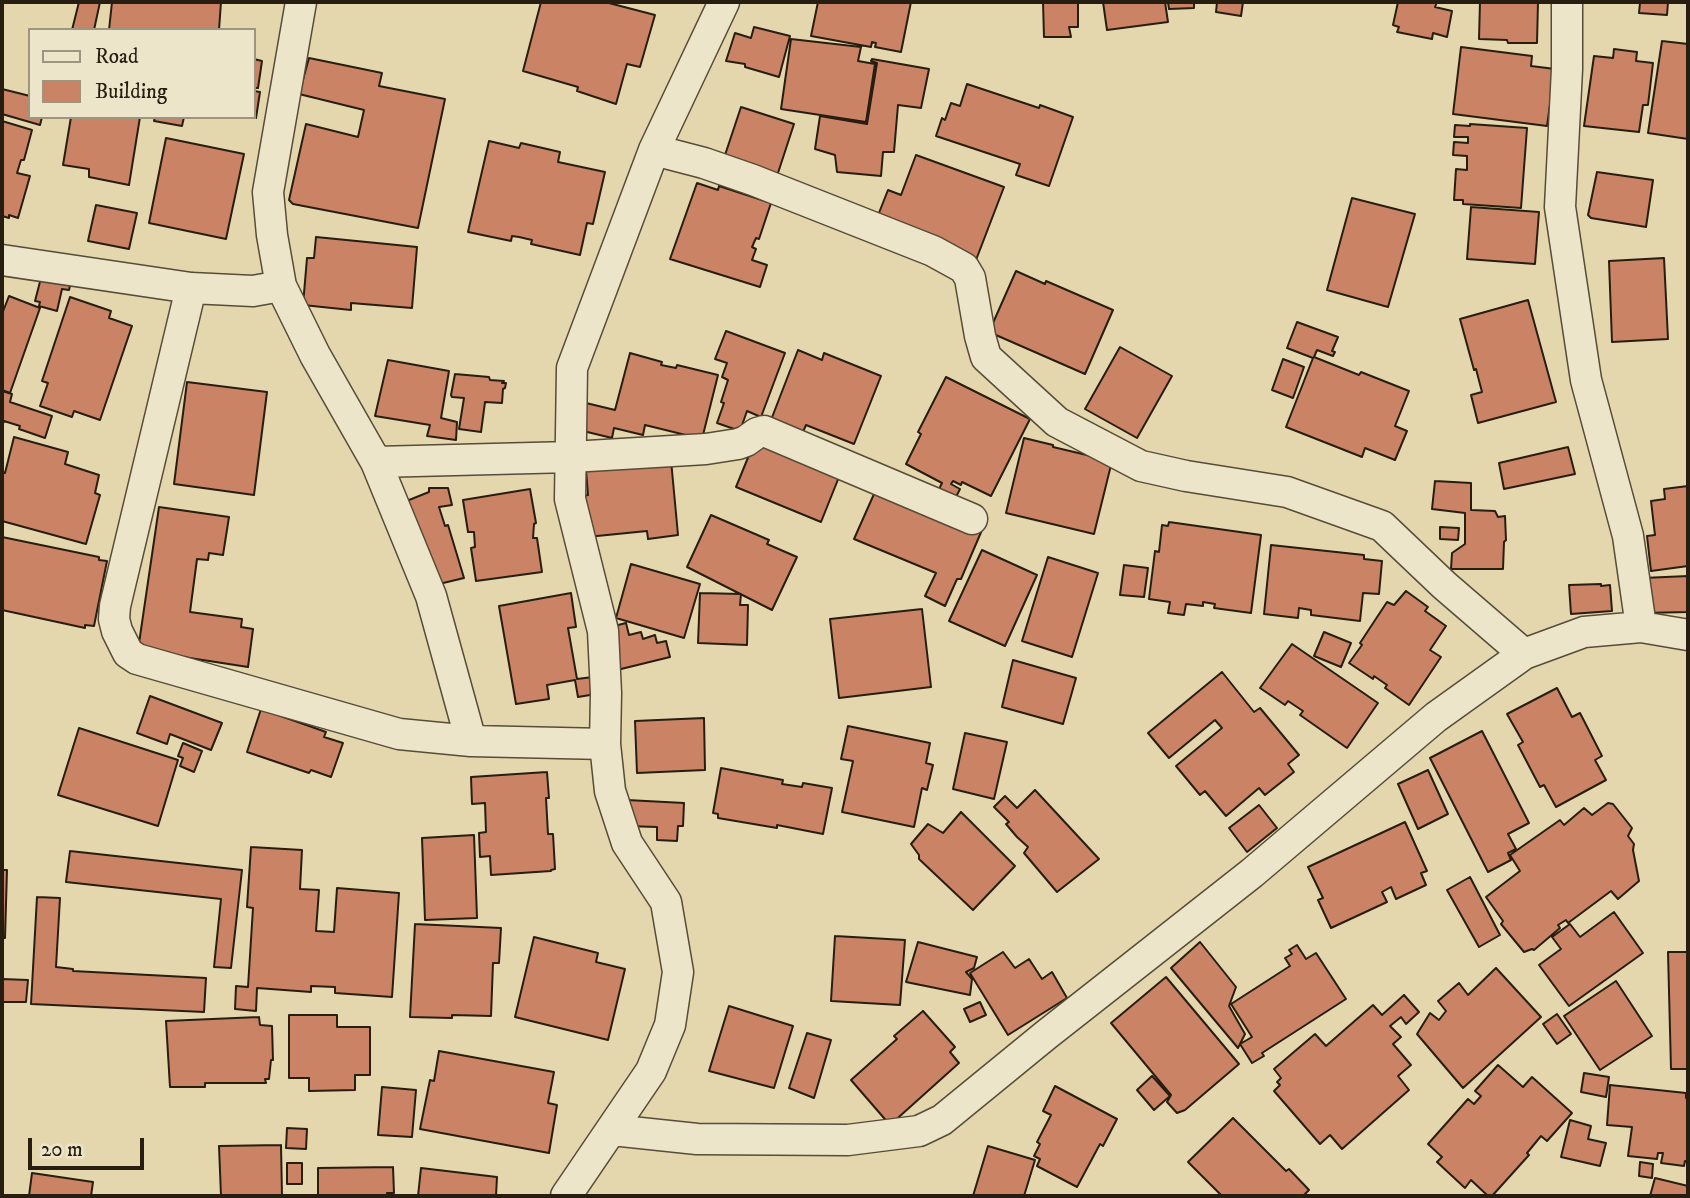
<!DOCTYPE html>
<html>
<head>
<meta charset="utf-8">
<style>
	body { margin:0 }
	#map { position:relative; width:1690px; height:1198px; overflow:hidden; background:#e4d7ae; font-family:"IM FELL DW Pica",serif }
	canvas { display:block }
	.frame { position:absolute; inset:0; border:4px solid #271e11; pointer-events:none }
	.legend { position:absolute; left:28px; top:28px; width:228px; height:91px; box-sizing:border-box; background:#ede5ca; border:2px solid #9e9580; margin:0; padding:9px 12px; list-style:none; font-size:21px; color:#271e11 }
	.legend li { display:flex; align-items:center; gap:14px; height:35px }
	.legend b { width:35px; border:2px solid #9e9580 }
	.scale { position:absolute; left:28px; top:1138px; width:116px; height:32px; box-sizing:border-box; border:4px solid #271e11; border-top:0; padding-left:9px; font-size:21px; line-height:24px; white-space:nowrap; color:#271e11; -webkit-text-stroke:5px #ede5ca; paint-order:stroke }
</style>
</head>
<body>
<div id="map">
<canvas width="1690" height="1198"></canvas>
<div class="frame"></div>
<ul class="legend">
<li><b style="height:9px;background:#ede5ca"></b>Road</li>
<li><b style="height:19px;background:#cb8365"></b>Building</li>
</ul>
<div class="scale">20 m</div>
</div>
<script>
const ctx = document.querySelector('canvas').getContext('2d');
ctx.lineJoin = 'round';
function paint(path, color) {
  ctx.fillStyle = color;
  ctx.fill(path, 'evenodd');
}
function shape(rows) {
  const path = new Path2D();
  for (const r of rows) {
    path.moveTo(r[0], r[1]);
    for (let i = 2; i < r.length; i += 2) path.lineTo(r[i], r[i + 1]);
  }
  return path;
}
function stroke(path, color, width, dash) {
  ctx.strokeStyle = color;
  ctx.lineWidth = width;
  ctx.lineCap = dash ? 'butt' : 'round';
  ctx.setLineDash(dash || []);
  ctx.stroke(path);
}
const building = shape([
	[79,2,100,2,94,30,72,30,79,2],
	[112,2,221,2,219,30,109,30,112,2],
	[541,2,605,2,655,15,640,67,627,64,616,104,577,91,578,87,523,71,541,2],
	[818,2,911,2,901,52,875,47,876,43,872,42,871,47,811,36,818,2],
	[1043,2,1078,2,1078,27,1069,27,1071,37,1044,37,1043,2],
	[1103,2,1165,2,1168,22,1107,30,1103,2],
	[1168,2,1194,2,1194,8,1169,9,1168,2],
	[1217,2,1243,2,1241,16,1216,12,1217,2],
	[1398,2,1437,2,1435,7,1452,11,1447,37,1433,33,1432,39,1397,32,1399,27,1393,25,1398,2],
	[1480,2,1538,2,1537,43,1508,43,1507,40,1479,39,1480,2],
	[1624,2,1668,2,1667,15,1639,13,1640,3,1624,2],
	[754,27,790,36,779,77,745,67,745,64,726,61,735,33,751,38,754,27],
	[791,39,861,47,858,61,875,64,866,122,781,109,791,39],
	[1662,41,1688,44,1688,139,1648,133,1662,41],
	[1461,47,1532,56,1531,66,1555,69,1547,126,1453,114,1461,47],
	[1614,49,1637,52,1636,61,1653,63,1648,105,1643,105,1639,132,1584,126,1594,56,1613,58,1614,49],
	[309,58,382,73,379,86,445,99,418,228,293,204,289,200,306,124,358,137,364,110,299,94,309,58],
	[254,59,262,61,258,88,254,88,254,59],
	[872,59,929,69,921,108,898,105,894,152,883,152,881,176,837,172,835,155,815,149,820,116,867,124,877,63,871,61,872,59],
	[967,84,1039,108,1040,105,1073,117,1049,186,1016,175,1020,164,936,136,942,118,945,120,951,103,960,106,967,84],
	[2,89,30,96,30,117,42,117,40,125,2,114,2,89],
	[254,91,260,92,256,118,249,117,254,117,254,91],
	[741,107,794,124,777,176,724,158,741,107],
	[71,117,140,117,129,185,89,177,89,169,63,165,71,117],
	[155,117,184,117,182,126,154,121,155,117],
	[2,121,32,130,24,160,21,160,17,173,30,176,18,218,9,215,9,218,2,216,2,121],
	[1470,124,1527,128,1521,208,1463,204,1463,200,1454,200,1456,169,1467,170,1467,156,1453,155,1454,142,1468,143,1468,137,1454,137,1455,125,1470,126,1470,124],
	[166,138,244,154,226,239,149,223,166,138],
	[489,141,519,148,521,143,560,152,558,162,605,172,593,224,587,223,580,255,531,244,532,240,519,237,512,236,511,241,468,232,489,141],
	[916,155,1004,187,976,260,875,223,888,190,901,195,916,155],
	[1597,172,1653,180,1646,227,1591,218,1588,215,1597,172],
	[697,183,718,190,719,186,771,203,759,239,756,238,752,247,756,249,752,260,767,265,760,287,670,259,697,183],
	[1352,198,1415,214,1388,307,1327,290,1352,198],
	[96,205,137,213,129,249,88,241,96,205],
	[1471,207,1539,212,1535,264,1467,259,1471,207],
	[316,237,417,247,412,308,351,303,351,310,303,305,307,258,314,258,316,237],
	[1664,258,1668,339,1612,342,1609,261,1664,258],
	[1016,271,1045,284,1046,281,1113,310,1085,374,989,332,1016,271],
	[42,274,71,282,69,290,62,289,57,311,39,306,40,302,35,301,42,274],
	[9,296,40,308,10,393,2,390,2,314,9,296],
	[70,297,111,311,109,318,132,326,100,420,74,411,72,417,40,406,48,383,42,381,70,297],
	[1528,300,1556,402,1478,423,1471,395,1482,392,1476,369,1474,370,1460,319,1528,300],
	[1297,322,1338,337,1332,351,1335,352,1333,356,1317,350,1314,357,1359,375,1361,372,1409,391,1395,426,1407,431,1395,460,1365,448,1362,457,1286,427,1313,358,1287,348,1297,322],
	[726,331,785,353,761,417,747,411,740,431,717,423,724,403,721,402,728,380,722,377,727,363,715,359,726,331],
	[1120,347,1172,376,1137,438,1085,409,1120,347],
	[798,350,822,360,824,353,881,376,854,444,806,425,803,432,771,420,798,350],
	[630,353,662,362,661,365,676,368,677,365,718,375,702,439,645,425,643,435,614,428,612,438,579,430,586,403,615,410,630,353],
	[1283,359,1304,367,1293,398,1272,390,1283,359],
	[388,360,449,371,441,418,457,422,456,440,427,436,430,425,375,416,388,360],
	[455,374,489,377,490,380,504,381,502,383,506,383,505,388,503,389,502,403,485,402,481,432,459,429,464,398,452,397,451,395,455,374],
	[946,377,1030,419,991,496,962,482,961,485,953,481,951,484,960,489,955,499,937,493,942,483,906,464,921,434,918,432,946,377],
	[187,382,267,392,254,495,174,484,187,382],
	[2,391,12,394,10,402,52,416,45,438,19,429,20,426,4,421,2,426,2,391],
	[14,437,68,452,65,464,99,475,95,493,100,495,86,544,2,521,2,472,5,473,14,437],
	[756,438,841,472,821,522,736,487,756,438],
	[1024,438,1053,445,1053,447,1112,461,1094,534,1006,513,1024,438],
	[1568,447,1575,474,1504,489,1499,463,1568,447],
	[671,460,678,535,648,539,647,531,587,537,583,496,588,495,586,470,671,460],
	[1435,481,1471,483,1471,510,1495,511,1498,517,1505,516,1506,540,1504,542,1503,569,1451,569,1452,553,1465,544,1465,513,1432,509,1435,481],
	[878,485,982,530,961,579,957,579,945,606,925,596,936,573,854,539,878,485],
	[1688,486,1688,566,1651,571,1647,536,1655,535,1651,501,1665,499,1664,489,1688,486],
	[429,488,448,488,452,505,439,507,445,526,448,525,464,578,439,584,404,502,429,492,429,488],
	[530,489,536,523,534,524,533,538,537,538,542,572,476,581,471,548,475,547,474,532,468,532,463,500,530,489],
	[159,507,229,517,223,555,209,553,208,560,197,559,190,612,242,619,241,627,253,629,248,667,138,650,159,507],
	[711,515,769,540,767,544,797,557,772,610,687,567,711,515],
	[1169,522,1261,535,1251,613,1214,608,1215,604,1203,602,1203,606,1186,604,1184,615,1168,613,1170,602,1149,599,1155,551,1159,552,1162,525,1168,526,1169,522],
	[1440,527,1459,528,1458,540,1440,539,1440,527],
	[2,537,99,557,99,560,107,561,94,626,85,625,85,628,2,610,2,537],
	[1271,545,1364,555,1364,559,1382,561,1379,594,1363,593,1360,621,1311,615,1311,610,1299,608,1298,618,1264,614,1271,545],
	[982,550,1037,575,1005,646,949,621,982,550],
	[1048,557,1098,573,1072,657,1022,641,1048,557],
	[631,564,700,584,684,638,616,618,631,564],
	[1124,565,1148,568,1144,597,1120,595,1124,565],
	[1688,576,1688,612,1644,613,1643,578,1688,576],
	[1601,584,1601,586,1610,585,1612,611,1571,614,1569,585,1601,584],
	[1406,591,1428,607,1425,611,1446,626,1430,650,1441,657,1409,705,1385,688,1387,685,1374,676,1373,679,1349,663,1362,645,1360,643,1387,602,1394,605,1406,591],
	[571,593,576,627,568,628,577,679,593,677,596,694,578,697,575,680,547,685,549,699,516,704,499,606,571,593],
	[700,593,741,594,740,605,748,605,747,645,698,643,700,593],
	[922,609,931,687,839,698,830,619,922,609],
	[626,623,629,635,641,632,643,639,655,635,657,643,666,641,670,657,617,670,606,628,626,623],
	[1324,632,1351,643,1341,667,1314,656,1324,632],
	[1292,644,1378,703,1347,748,1300,715,1303,711,1288,701,1285,705,1260,688,1292,644],
	[1013,660,1076,678,1063,724,1002,707,1013,660],
	[1222,672,1254,712,1260,708,1299,755,1288,764,1294,772,1265,795,1259,788,1226,816,1205,791,1200,795,1176,766,1222,728,1215,720,1169,758,1148,733,1222,672],
	[1557,688,1572,717,1580,713,1602,756,1595,760,1606,780,1556,807,1544,785,1540,787,1518,745,1523,742,1507,714,1557,688],
	[150,696,222,723,211,750,170,734,167,744,137,733,150,696],
	[261,709,326,732,324,737,343,743,331,777,311,770,309,773,247,752,261,709],
	[704,718,705,770,637,773,635,721,704,718],
	[848,726,930,743,926,763,933,765,927,790,922,788,914,827,842,812,853,761,841,759,848,726],
	[79,728,178,760,158,826,58,795,79,728],
	[1482,731,1529,823,1508,834,1516,849,1508,853,1511,860,1488,872,1430,758,1482,731],
	[965,733,1007,742,994,799,953,789,965,733],
	[183,743,202,751,194,772,180,766,183,758,178,756,183,743],
	[721,768,783,780,782,784,802,787,803,783,832,788,823,834,777,825,777,828,718,818,718,814,713,813,721,768],
	[1428,770,1448,814,1418,829,1398,784,1428,770],
	[547,772,549,798,546,798,548,834,553,834,555,869,551,870,551,871,491,875,490,856,480,857,479,833,486,832,485,803,472,804,471,777,547,772],
	[1035,790,1099,859,1057,892,1024,853,1028,847,1017,837,1006,824,1009,822,994,807,1005,796,1017,808,1035,790],
	[627,800,684,803,683,826,678,826,677,841,657,840,657,827,626,826,627,800],
	[1608,803,1613,804,1632,828,1628,836,1634,844,1633,850,1639,881,1618,899,1611,891,1568,923,1566,920,1558,925,1560,928,1534,950,1532,949,1524,952,1501,924,1503,921,1486,897,1520,871,1510,855,1560,820,1564,825,1584,808,1592,815,1608,803],
	[1259,805,1277,828,1247,852,1229,828,1259,805],
	[961,812,1015,866,973,910,919,859,919,855,911,844,928,824,943,833,961,812],
	[1405,822,1427,871,1421,873,1426,885,1396,899,1391,887,1382,892,1387,902,1331,928,1318,900,1323,898,1308,867,1405,822],
	[474,835,477,918,425,920,422,838,474,835],
	[251,847,302,850,300,889,319,890,316,931,334,932,337,888,399,893,392,997,335,993,335,987,311,986,311,992,257,988,256,1011,235,1009,236,986,248,987,253,908,247,907,251,847],
	[70,851,242,870,231,968,214,967,221,899,66,882,70,851],
	[2,870,7,870,5,938,2,938,2,870],
	[1470,877,1500,935,1479,947,1447,890,1470,877],
	[37,897,60,898,56,967,73,969,73,971,206,978,204,1012,31,1004,37,897],
	[1614,912,1643,953,1569,1006,1539,965,1561,949,1552,937,1570,924,1580,937,1614,912],
	[415,924,501,928,499,963,493,963,491,1016,452,1015,452,1018,410,1017,415,924],
	[835,936,905,940,900,1005,831,1001,835,936],
	[534,937,598,953,596,962,625,969,608,1040,515,1017,534,937],
	[918,942,977,957,974,968,966,972,972,979,970,995,906,982,918,942],
	[1200,942,1236,987,1229,1006,1245,1034,1238,1048,1171,968,1200,942],
	[1297,945,1306,959,1316,953,1346,999,1262,1053,1264,1056,1252,1063,1240,1044,1252,1037,1231,1004,1290,966,1285,958,1292,954,1289,950,1297,945],
	[1003,952,1015,968,1029,959,1042,979,1052,972,1067,998,1008,1035,970,973,1003,952],
	[1668,952,1688,952,1688,1069,1671,1069,1668,952],
	[1496,968,1541,1017,1463,1088,1417,1034,1430,1013,1439,1020,1446,1011,1438,1001,1459,983,1468,995,1496,968],
	[1166,977,1239,1064,1185,1110,1177,1113,1167,1102,1171,1095,1111,1023,1166,977],
	[2,979,28,980,26,1002,2,1002,2,979],
	[1616,981,1652,1036,1600,1070,1564,1016,1616,981],
	[1404,995,1419,1012,1406,1024,1401,1017,1390,1026,1401,1037,1393,1044,1411,1065,1398,1076,1409,1090,1342,1149,1330,1135,1320,1144,1274,1091,1280,1085,1277,1082,1281,1078,1274,1069,1315,1034,1326,1046,1373,1005,1382,1015,1404,995],
	[980,1002,986,1015,970,1022,964,1009,980,1002],
	[729,1006,793,1026,774,1088,709,1071,729,1006],
	[923,1011,955,1047,950,1052,959,1063,890,1125,851,1080,897,1039,894,1036,923,1011],
	[1557,1014,1571,1034,1557,1044,1543,1024,1557,1014],
	[289,1015,337,1015,337,1027,370,1027,370,1075,355,1075,355,1090,309,1091,309,1078,289,1078,289,1015],
	[259,1017,260,1025,272,1026,273,1060,271,1060,269,1079,265,1079,266,1083,205,1083,205,1087,170,1087,166,1021,259,1017],
	[807,1033,831,1040,814,1098,789,1088,807,1033],
	[439,1051,554,1072,548,1103,557,1105,549,1153,420,1129,430,1080,434,1081,439,1051],
	[1498,1065,1523,1087,1532,1077,1572,1113,1547,1141,1541,1136,1527,1153,1529,1155,1492,1196,1488,1196,1471,1180,1465,1188,1437,1162,1442,1157,1428,1144,1468,1099,1474,1104,1481,1096,1475,1091,1498,1065],
	[1584,1073,1609,1077,1606,1097,1581,1092,1584,1073],
	[1152,1076,1170,1096,1154,1110,1137,1090,1152,1076],
	[1610,1085,1686,1093,1686,1098,1688,1098,1688,1162,1685,1161,1684,1166,1661,1163,1663,1153,1658,1153,1657,1159,1628,1156,1632,1127,1607,1125,1610,1085],
	[1055,1086,1117,1119,1103,1146,1100,1144,1077,1187,1037,1166,1040,1159,1034,1156,1040,1144,1037,1142,1051,1115,1043,1111,1055,1086],
	[382,1087,416,1090,412,1137,378,1135,382,1087],
	[1233,1118,1286,1171,1289,1169,1309,1190,1303,1196,1222,1196,1188,1162,1233,1118],
	[1570,1120,1591,1126,1588,1139,1606,1143,1600,1166,1561,1157,1570,1120],
	[287,1128,307,1129,306,1149,286,1148,287,1128],
	[281,1145,282,1196,221,1196,219,1146,281,1145],
	[988,1146,1035,1160,1024,1196,973,1196,988,1146],
	[1640,1162,1653,1164,1652,1178,1639,1176,1640,1162],
	[287,1163,302,1163,302,1184,287,1184,287,1163],
	[393,1167,394,1193,387,1193,387,1196,318,1196,318,1168,393,1167],
	[421,1168,497,1177,496,1196,418,1196,421,1168],
	[32,1173,93,1182,91,1196,29,1196,32,1173],
	[1655,1178,1688,1186,1688,1196,1650,1196,1655,1178]
]);
const street = shape([
	[301,2,268,192,272,235,281,286,315,355,376,462,431,596,471,741,605,744],
	[1567,2,1567,69,1560,207,1586,380,1628,536,1641,627],
	[654,150,704,163,753,180,933,251,964,268,970,278,980,336,986,357,1057,422,1141,466,1186,476,1287,492,1382,526,1444,585,1524,654],
	[2,260,191,288,253,291,281,286],
	[191,288,115,606,114,619,117,631,128,653,137,659,399,734,471,741],
	[376,462,571,457,706,449,738,444,746,441,757,433,764,431,972,519],
	[612,1130,697,1139,848,1140,919,1131,942,1120,1046,1035,1252,873,1436,717,1524,654,1584,632,1641,627,1688,635],
	[566,1196,651,1071,670,1025,678,972,666,902,627,843,610,791,605,744,606,693,603,631,570,499,572,368,654,150,724,2]
]);
paint(building, '#cb8365');
stroke(building, '#271e11', 2);
stroke(street, '#564c38', 33);
stroke(street, '#ede5ca', 30);
</script>
</body>
</html>
